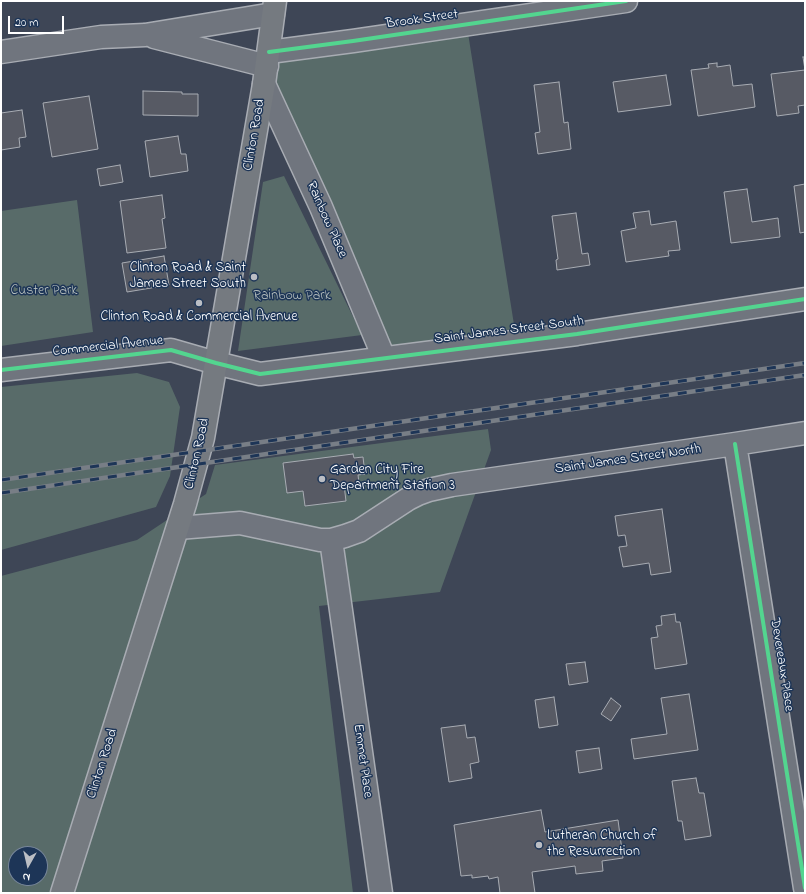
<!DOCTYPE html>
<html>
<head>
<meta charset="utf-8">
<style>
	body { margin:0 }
	#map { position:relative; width:806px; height:894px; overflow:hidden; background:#3e4656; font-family:"Indie Flower",sans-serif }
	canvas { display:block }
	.frame { position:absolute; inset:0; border:2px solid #fff; pointer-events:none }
	.north { position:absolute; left:8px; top:846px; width:40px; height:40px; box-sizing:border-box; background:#1d3557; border:1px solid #77869a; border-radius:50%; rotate:188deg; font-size:11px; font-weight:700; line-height:16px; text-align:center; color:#fff }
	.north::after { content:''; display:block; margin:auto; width:14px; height:18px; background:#bbbec4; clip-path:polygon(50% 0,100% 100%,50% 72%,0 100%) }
	.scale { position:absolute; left:8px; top:16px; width:56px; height:18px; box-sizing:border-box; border:2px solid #fff; border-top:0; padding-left:5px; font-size:12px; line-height:14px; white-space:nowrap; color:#fff; -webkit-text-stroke:3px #1d3557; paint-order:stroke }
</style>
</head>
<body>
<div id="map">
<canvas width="806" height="894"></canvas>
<div class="frame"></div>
<div class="north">N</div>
<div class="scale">20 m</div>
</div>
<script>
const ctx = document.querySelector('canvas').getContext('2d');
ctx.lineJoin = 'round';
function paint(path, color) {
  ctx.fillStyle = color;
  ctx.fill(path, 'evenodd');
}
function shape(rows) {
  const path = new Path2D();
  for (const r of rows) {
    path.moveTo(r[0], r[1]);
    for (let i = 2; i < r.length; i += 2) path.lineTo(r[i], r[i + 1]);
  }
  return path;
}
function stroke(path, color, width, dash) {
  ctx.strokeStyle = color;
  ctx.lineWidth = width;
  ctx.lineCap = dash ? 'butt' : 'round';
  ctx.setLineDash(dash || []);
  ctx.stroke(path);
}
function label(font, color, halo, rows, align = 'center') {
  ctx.font = font + ' "Indie Flower",sans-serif';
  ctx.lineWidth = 3;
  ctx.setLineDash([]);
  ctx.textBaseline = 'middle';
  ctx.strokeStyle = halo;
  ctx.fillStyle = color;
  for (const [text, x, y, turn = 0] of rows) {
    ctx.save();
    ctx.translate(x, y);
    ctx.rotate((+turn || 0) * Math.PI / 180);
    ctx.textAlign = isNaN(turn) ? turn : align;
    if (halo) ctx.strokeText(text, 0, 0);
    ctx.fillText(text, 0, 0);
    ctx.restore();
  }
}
const green = shape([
	[468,33,515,331,388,346,269,83,276,60],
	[284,176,362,335,238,351,263,182],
	[77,200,93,332,1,346,1,211],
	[137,373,169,382,180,407,170,476,156,507,1,550,1,387],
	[488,429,491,450,440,592,319,606,353,893,1,893,1,576,137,540,206,494,215,465],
	[16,854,40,854,40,878,16,878]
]);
const building = shape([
	[803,57,805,57,805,105,798,106,799,113,777,116,771,74,805,70,803,57],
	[717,63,717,67,730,65,733,86,752,84,755,107,698,116,691,70,709,68,708,64,717,63],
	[666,75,671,105,618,112,613,82,666,75],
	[559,82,564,123,568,122,571,149,538,154,535,133,540,132,534,85,559,82],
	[143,91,182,92,182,94,198,94,198,116,143,115,143,91],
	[89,96,98,149,52,157,43,103,89,96],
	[22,110,26,137,19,138,20,147,1,150,1,113,22,110],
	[178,136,181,154,186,154,188,171,150,177,145,141,178,136],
	[120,165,123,182,100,186,97,169,120,165],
	[805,184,805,232,800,233,794,186,805,184],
	[747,189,752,222,778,218,780,237,731,243,724,192,747,189],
	[162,195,165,218,162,219,166,248,127,253,120,201,162,195],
	[649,211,651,225,676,221,680,250,668,251,669,256,626,262,621,231,636,228,633,213,649,211],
	[576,213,582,254,588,253,590,265,557,270,556,260,558,259,552,216,576,213],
	[164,256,169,285,127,292,122,263,164,256],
	[353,454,354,458,363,457,365,474,358,475,359,483,344,485,346,501,305,506,303,491,287,493,283,463,353,454],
	[662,509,671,572,651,575,649,563,623,567,619,547,627,546,625,535,618,536,615,516,662,509],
	[675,614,676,622,680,622,687,664,655,669,651,638,658,637,656,626,662,625,661,616,675,614],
	[585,662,588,682,569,685,566,664,585,662],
	[689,694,698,750,634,759,631,739,667,734,661,698,689,694],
	[554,697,558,725,539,728,535,700,554,697],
	[611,698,621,706,611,721,601,714,611,698],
	[465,725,467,738,475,737,479,762,470,764,472,778,449,782,441,728,465,725],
	[599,748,602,769,579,773,576,751,599,748],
	[696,778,699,793,704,793,711,836,685,840,682,821,678,821,672,781,696,778],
	[541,810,545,832,618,820,623,858,602,861,603,871,576,874,575,866,532,872,535,893,500,893,498,877,489,879,488,876,472,878,472,875,461,876,454,825,541,810]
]);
const minor = shape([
	[154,37,267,66],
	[1,52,101,37,145,35,273,14],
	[269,52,353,41,626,1],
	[264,84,321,207,384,358],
	[1,370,171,350,216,363,260,374,577,334,805,299],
	[735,444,805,888],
	[178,528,240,523,320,540,331,540,345,536,359,531,408,499,418,494,429,490,452,485,735,444,805,433],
	[331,540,381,893]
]);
const major = shape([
	[62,893,185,504,203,438,264,84,275,1]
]);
const rail = shape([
	[1,480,805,363],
	[1,493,805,375]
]);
const cycleway = shape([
	[269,52,353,41,626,1],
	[1,370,171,350,216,363,260,374,577,334,805,299],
	[735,444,805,888]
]);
const markers = [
	[254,277,4,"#bbbec4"],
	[199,303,4,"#bbbec4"],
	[322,479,4,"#bbbec4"],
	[539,845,4,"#bbbec4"]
];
const streetNames = [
	["Brook Street",422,20,-8],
	["Clinton Road",255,135,-80],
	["Rainbow Place",326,220,66],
	["Saint James Street South",509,331,-7],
	["Commercial Avenue",108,347,-6],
	["Clinton Road",198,454,-77],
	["Saint James Street North",628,460,-8],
	["Devereaux Place",781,665,81],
	["Emmet Place",362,761,82],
	["Clinton Road",103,764,-72]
];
const poiNames = [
	["Clinton Road & Saint",246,269,"right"],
	["James Street South",246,285,"right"],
	["Clinton Road & Commercial Avenue",199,318,"center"],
	["Garden City Fire",330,471],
	["Department Station 3",330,487],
	["Lutheran Church of",547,837],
	["the Resurrection",547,853]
];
const parkNames = [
	["Custer Park",44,292],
	["Rainbow Park",292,297]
];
paint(green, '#586b69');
paint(building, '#575a64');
stroke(building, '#a8acb3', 1);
stroke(minor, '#a8acb3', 25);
stroke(major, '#a8acb3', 25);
stroke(minor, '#70757e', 22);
stroke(major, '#757a80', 22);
stroke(rail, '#787e86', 4.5);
stroke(rail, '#1d3557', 3, [9]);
stroke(cycleway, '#53d58f', 4);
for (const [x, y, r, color] of markers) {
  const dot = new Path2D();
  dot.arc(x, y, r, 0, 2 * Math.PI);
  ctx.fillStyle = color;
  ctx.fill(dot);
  stroke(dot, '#1d3557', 1.5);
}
label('14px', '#fff', '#1d3557', streetNames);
label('14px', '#fff', '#1d3557', poiNames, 'left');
label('14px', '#b6bfbd', '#1d3557', parkNames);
</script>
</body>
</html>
